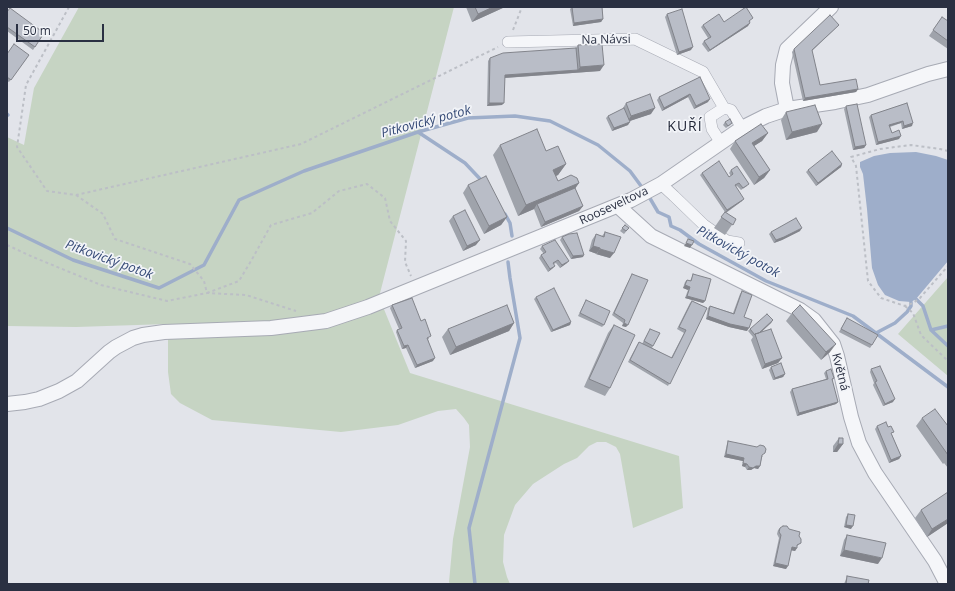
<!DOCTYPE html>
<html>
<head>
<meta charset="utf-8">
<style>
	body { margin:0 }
	#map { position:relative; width:955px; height:591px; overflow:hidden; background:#e2e4ea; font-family:"Open Sans",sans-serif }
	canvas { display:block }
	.frame { position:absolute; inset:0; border:8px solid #2a3042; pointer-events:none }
	.scale { position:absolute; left:16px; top:24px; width:88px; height:18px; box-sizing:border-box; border:2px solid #2a3042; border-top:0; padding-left:5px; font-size:12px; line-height:14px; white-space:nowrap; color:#2a3042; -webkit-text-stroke:3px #f2f4f8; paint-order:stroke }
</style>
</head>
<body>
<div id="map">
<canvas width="955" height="591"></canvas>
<div class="frame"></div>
<div class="scale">50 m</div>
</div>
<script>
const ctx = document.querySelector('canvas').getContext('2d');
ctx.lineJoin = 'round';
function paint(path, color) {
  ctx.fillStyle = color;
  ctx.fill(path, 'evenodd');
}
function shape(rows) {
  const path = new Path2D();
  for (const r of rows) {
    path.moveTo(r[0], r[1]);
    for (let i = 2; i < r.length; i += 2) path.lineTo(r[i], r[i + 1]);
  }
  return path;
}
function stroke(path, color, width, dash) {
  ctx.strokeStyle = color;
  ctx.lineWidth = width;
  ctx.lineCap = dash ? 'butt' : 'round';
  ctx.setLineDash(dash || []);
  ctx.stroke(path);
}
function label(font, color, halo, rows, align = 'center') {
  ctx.font = font + ' "Open Sans",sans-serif';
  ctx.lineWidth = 3.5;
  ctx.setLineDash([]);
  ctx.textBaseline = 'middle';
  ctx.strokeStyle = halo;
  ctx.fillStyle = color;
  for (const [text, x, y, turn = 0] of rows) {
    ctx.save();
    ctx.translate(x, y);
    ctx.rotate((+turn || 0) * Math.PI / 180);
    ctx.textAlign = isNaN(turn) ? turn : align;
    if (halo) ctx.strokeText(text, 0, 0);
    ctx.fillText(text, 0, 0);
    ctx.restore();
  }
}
const green = shape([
	[79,7,454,7,379,297,410,373,679,456,683,508,633,528,620,454,616,447,606,442,597,442,589,446,577,458,564,464,533,484,515,505,504,535,503,562,507,577,510,584,450,584,449,582,453,539,470,447,469,425,464,418,456,409,438,411,398,425,341,432,212,420,180,403,171,394,168,372,168,324,76,327,7,326,7,137,24,145,34,88],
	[948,277,948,376,898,334]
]);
const water = shape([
	[916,152,936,156,948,160,948,261,916,299,911,302,899,301,885,295,878,285,872,268,867,209,863,174,860,167,860,162,874,156,890,153]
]);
const stream = shape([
	[7,114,8,115],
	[418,132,465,163,482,181],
	[648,195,658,212,669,217,671,226,680,230,699,244,766,281,853,316,948,387],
	[505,214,510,223,512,236],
	[7,228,73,260,159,288,204,265,239,200,304,171,418,132,468,118,515,116,550,121,598,145,630,171,644,190],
	[916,299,923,306,931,330,948,346],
	[931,330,948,326],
	[876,333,895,323,907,312,911,306,911,302],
	[475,584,469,528,520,338,510,278,508,262]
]);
const path = shape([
	[69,7,26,85,17,147,47,191,76,195,301,144,498,47],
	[513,30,522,7],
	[948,151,940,149,911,145,880,149,851,157,856,166,868,281,881,298,905,306,913,303,920,298,948,266],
	[76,195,103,214,115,239,190,264,204,281,207,293,239,281,251,261,271,225,312,213,339,191,367,184,385,198,390,221,406,241,405,262,411,276],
	[7,245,33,257,101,285,167,301,207,293,246,295,296,311],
	[905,306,913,313,921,335,948,361]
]);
const minor = shape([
	[508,42,635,39,703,72,724,108,731,110,742,128],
	[721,143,712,129,710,117,724,108],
	[661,184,674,196,704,225,727,241,739,243]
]);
const tertiary = shape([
	[787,109,782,83,783,65,787,49,831,7],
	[618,206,651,236,800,310,814,320,833,344,837,356,851,417,859,443,875,473,935,561,947,584],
	[7,404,25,402,39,399,59,391,77,381,109,352,116,347,133,338,143,335,164,332,271,328,326,321,368,307,631,200,661,184,742,128,766,116,787,109,835,102,868,95,928,74,948,69]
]);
const wall = shape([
	[466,7,505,7,472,22],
	[572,7,602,7,603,19,601,22,573,26,570,9],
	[7,12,44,33,33,50,7,31],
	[667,14,691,50,677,55,665,17],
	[942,17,948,21,948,49,929,36],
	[751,21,749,22,748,26,708,52,702,44,704,41,708,38,701,27,703,25,724,22],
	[839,25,837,27,812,51,820,85,858,89,856,92,803,101,792,52,794,49],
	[578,45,600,71,505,78,502,105,487,106,488,61,490,58,576,48],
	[7,54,29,55,9,82,7,81],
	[700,77,708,102,694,109,688,97,662,111,657,100,659,97],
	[626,103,651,114,629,121,628,125,612,131,606,118,608,116,623,109,623,108],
	[907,103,912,126,902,129,901,123,890,127,892,133,899,139,876,145,869,117,871,115],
	[846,106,866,145,864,148,853,150,844,109],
	[786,112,817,132,786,140,781,120],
	[725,122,732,123,730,125,726,128,723,125],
	[768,133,762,141,754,146,770,170,764,178,754,185,730,149,735,141],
	[500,145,546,151,566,164,558,175,556,176,558,181,579,183,575,188,583,206,579,211,541,227,534,209,518,216,493,155],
	[842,164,841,167,816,186,806,172,808,170],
	[731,170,747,186,741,190,737,186,736,186,742,201,726,213,736,219,725,235,714,228,725,212,700,175,702,173,729,177,731,176,729,173],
	[468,185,507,217,501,225,484,234,463,193],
	[453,216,476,245,463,251,449,221],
	[625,225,629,228,624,234,620,231],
	[800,231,782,240,774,243,769,234,771,232],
	[605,232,610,258,596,254,597,254,589,251,592,240,596,234,602,236],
	[562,237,583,257,571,259,560,240],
	[542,246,567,263,560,268,556,263,554,264,553,268,548,272,539,258,541,255,544,254,540,249],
	[632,274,626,327,622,326,623,323,612,315,631,276],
	[693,274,705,301,703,303,685,298,688,290,683,288,685,282,687,280,690,281,692,277],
	[742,291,744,317,747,331,729,327,706,319,708,308,710,306,733,313,740,294],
	[536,297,571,322,570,325,551,332,534,299],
	[586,300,604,325,602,327,578,316],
	[692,301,707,308,668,386,628,362,637,345,639,342,642,344,650,329,653,346,652,348,671,358,684,333,677,329,690,303],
	[392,305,421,321,429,339,428,339,433,361,415,368,406,348,402,349,396,332,397,330,399,329,390,308],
	[792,313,830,352,821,360,786,321],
	[847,318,872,345,870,348,839,332],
	[773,320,771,323,761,332,782,358,778,363,762,369,751,340,753,337,748,331,750,329],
	[514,323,509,331,450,355,442,337,448,329],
	[614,325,610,388,605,396,584,387,608,333],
	[771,367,785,374,783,377,773,380,769,370],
	[871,369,893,402,883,406,873,385,874,383,870,372],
	[826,371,834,378,832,381,838,402,836,404,797,416,790,392,792,389,826,379,824,373],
	[922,418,948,426,948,468,944,463,943,464,916,426],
	[877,426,892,435,901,456,899,459,889,463,875,429],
	[839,438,843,444,837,452,833,452,833,446],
	[728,441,763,456,762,457,760,466,758,469,754,468,751,470,747,470,745,467,742,466,743,461,724,457,727,444],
	[921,510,948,523,927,537,915,518],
	[848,514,851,529,844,527,846,517],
	[780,528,789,529,799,536,801,543,797,546,797,548,795,551,791,550,786,569,773,566,779,538,777,534,778,530],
	[847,535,878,564,840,556,844,540],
	[847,576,868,584,844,584,846,579]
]);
const shadedWall = shape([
	[493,7,505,7,472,22,478,14],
	[603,19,601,22,573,26,574,23],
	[750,23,748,26,708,52,710,50],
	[693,47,691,50,677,55,679,52],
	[604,65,600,71,503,78,505,75,578,70,580,67],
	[858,89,856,92,803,101,805,98],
	[690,94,688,97,662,111,664,108],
	[710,99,708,102,694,109,696,106],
	[489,103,504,103,502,105,487,106],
	[655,108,651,114,627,122,631,116],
	[903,121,901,123,887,127,889,125],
	[630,122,628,125,612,131,614,128],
	[913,123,912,126,902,129,904,126],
	[822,124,817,132,786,140,792,132],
	[768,133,762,141,746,151,752,143],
	[901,136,899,139,876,145,878,142],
	[866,145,864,148,853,150,855,147],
	[566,164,558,175,546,180,553,170],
	[842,164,841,167,816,186,818,183],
	[770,170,764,178,754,185,759,177],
	[579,183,572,193,537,204,534,209,518,216,526,205],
	[744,199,742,201,725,213,727,210],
	[583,206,579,211,541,227,545,222],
	[507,217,501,225,484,234,489,226],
	[802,228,800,231,782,240,774,243,776,240],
	[480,240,476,245,463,251,467,246],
	[686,243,692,245,690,248,684,246],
	[593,246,600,248,597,254,589,251],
	[600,249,614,253,610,258,596,254],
	[584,255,583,257,571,259,573,256],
	[569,261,567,263,560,268,562,265],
	[555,266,553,268,548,272,550,269],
	[685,285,690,287,688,290,683,288],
	[687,296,705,301,703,303,685,298],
	[708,316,749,328,747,331,729,327,706,319],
	[773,320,771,323,756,337,755,336],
	[571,322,570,325,551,332,553,330],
	[514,323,509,331,450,355,456,347],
	[624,323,628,325,626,327,622,326],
	[836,344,830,352,821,360,826,352],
	[408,345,406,348,402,349,404,346],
	[435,358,433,361,415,368,417,365],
	[782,358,778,363,762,369,765,364],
	[785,374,783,377,773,380,775,378],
	[895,399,893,402,883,406,885,404],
	[838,402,836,404,797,416,799,413],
	[838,444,843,444,837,452,833,452],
	[726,454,744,458,743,461,724,457],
	[901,456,899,459,889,463,891,460],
	[743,463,747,464,745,467,742,466],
	[756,466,760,466,758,469,754,468,751,470,747,470,749,467],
	[948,519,948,523,927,537,932,529],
	[846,525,853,526,851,529,844,527],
	[792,547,797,548,795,551,790,550],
	[844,550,882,558,878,564,840,556],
	[775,563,788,566,786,569,773,566]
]);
const building = shape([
	[475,7,493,7,478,14,475,7],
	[572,7,602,7,603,19,574,23,572,7],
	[746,7,753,18,749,21,750,23,710,50,704,41,711,37,703,25,719,14,724,22,746,7],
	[10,8,44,33,35,47,7,27,7,12,10,8],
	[682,9,693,47,679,52,667,14,682,9],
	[830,15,839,25,812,50,820,85,856,79,858,89,805,98,794,49,830,15],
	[942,17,948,21,948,41,933,30,942,17],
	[14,44,29,55,11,80,7,77,7,54,14,44],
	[602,44,604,65,580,67,578,45,602,44],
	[576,48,578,70,505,75,504,103,489,103,490,58,503,53,576,48],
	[700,77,710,99,696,106,690,94,664,108,659,97,700,77],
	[650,94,655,108,631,116,626,103,650,94],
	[907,103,913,123,904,126,903,121,889,125,892,133,899,130,901,136,878,142,871,115,907,103],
	[857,104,866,145,855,147,846,106,857,104],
	[815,105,822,124,792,132,786,112,815,105],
	[624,108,630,122,614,128,608,116,624,108],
	[730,119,732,123,728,126,725,122,730,119],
	[761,124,768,133,752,143,770,170,759,177,735,141,761,124],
	[537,129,546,151,558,146,566,164,553,170,558,181,571,175,577,178,579,183,526,205,500,145,537,129],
	[832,151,842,164,818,183,808,170,832,151],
	[719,161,729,177,733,174,731,170,737,166,749,184,743,188,739,183,735,185,744,199,727,210,702,173,719,161],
	[486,176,507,217,489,226,468,185,486,176],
	[575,188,583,206,545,222,537,204,575,188],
	[465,210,480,240,467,246,453,216,465,210],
	[725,212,736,219,733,225,721,217,725,212],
	[796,218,802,228,784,237,776,240,771,232,796,218],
	[625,225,629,228,626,231,622,228,625,225],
	[605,232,621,237,614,253,600,249,600,248,593,246,596,234,604,237,605,232],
	[577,233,584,255,573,256,562,237,569,234,577,233],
	[688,239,694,241,692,245,686,243,688,239],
	[555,240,569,261,562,265,558,260,553,263,555,266,550,269,541,255,546,252,542,246,555,240],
	[632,274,648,280,628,325,624,323,625,320,614,313,632,274],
	[693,274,711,279,705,301,687,296,690,287,685,285,687,280,691,281,693,274],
	[554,288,571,322,553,330,536,297,554,288],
	[742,291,752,295,744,317,752,320,749,328,730,324,708,316,710,306,734,314,742,291],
	[412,298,421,321,425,319,431,336,427,338,435,358,417,365,408,345,404,346,397,330,402,328,392,305,412,298],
	[586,300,610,311,604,325,580,313,586,300],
	[692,301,707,308,670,384,630,360,639,342,672,358,686,330,679,327,692,301],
	[507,305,514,323,456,347,448,329,507,305],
	[800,305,836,344,826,352,792,313,800,305],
	[767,314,773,320,759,333,755,334,755,335,750,329,767,314],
	[847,318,878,335,872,345,841,329,847,318],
	[614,325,635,335,610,388,589,379,614,325],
	[650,329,660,333,653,346,644,341,650,329],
	[771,329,782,358,765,364,755,334,771,329],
	[781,363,785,374,775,378,771,367,781,363],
	[880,366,895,399,885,404,875,382,877,381,871,369,880,366],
	[831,369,834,378,832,379,838,402,799,413,792,389,828,379,826,371,831,369],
	[935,409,948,426,948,455,922,418,935,409],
	[886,422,888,427,891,426,894,432,891,433,901,456,891,460,877,426,886,422],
	[839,438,843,438,843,444,838,444,839,438],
	[728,441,757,447,760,445,764,446,766,449,765,453,762,455,760,466,756,466,753,468,749,467,747,464,743,463,744,458,726,454,728,441],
	[948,492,948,519,932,529,921,510,948,492],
	[848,514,855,515,853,526,846,525,848,514],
	[783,526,787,526,789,529,800,532,799,536,801,539,801,543,797,545,797,548,792,547,788,566,775,563,781,535,779,532,780,528,783,526],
	[847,535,886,543,882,558,844,550,847,535],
	[847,576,869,580,868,584,846,584,847,576]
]);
const streetNames = [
	["Na Návsi",606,40,-1],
	["Rooseveltova",614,206,-25],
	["Květná",840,372,76]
];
const waterNames = [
	["Pitkovický potok",426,122,-15],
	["Pitkovický potok",738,252,29],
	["Pitkovický potok",109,260,20]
];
const quarterNames = [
	["KUŘÍ",685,127]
];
paint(green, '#c6d4c3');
paint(water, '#9eaeca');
stroke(stream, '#9eaeca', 3.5);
stroke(minor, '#a7aab4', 12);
stroke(tertiary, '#a7aab4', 16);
stroke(path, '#bcbfc6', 2, [3, 3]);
stroke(minor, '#f5f6f9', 11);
stroke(tertiary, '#f5f6f9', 14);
paint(wall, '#9fa3ab');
paint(shadedWall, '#82848b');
paint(building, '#b9bdc7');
stroke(building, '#82848b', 1);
label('12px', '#2a3042', '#f2f4f8', streetNames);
label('italic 13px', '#354a76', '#f2f4f8', waterNames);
ctx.letterSpacing = '1px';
label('14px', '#1c2133', '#f2f4f8', quarterNames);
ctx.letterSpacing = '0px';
</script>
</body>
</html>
